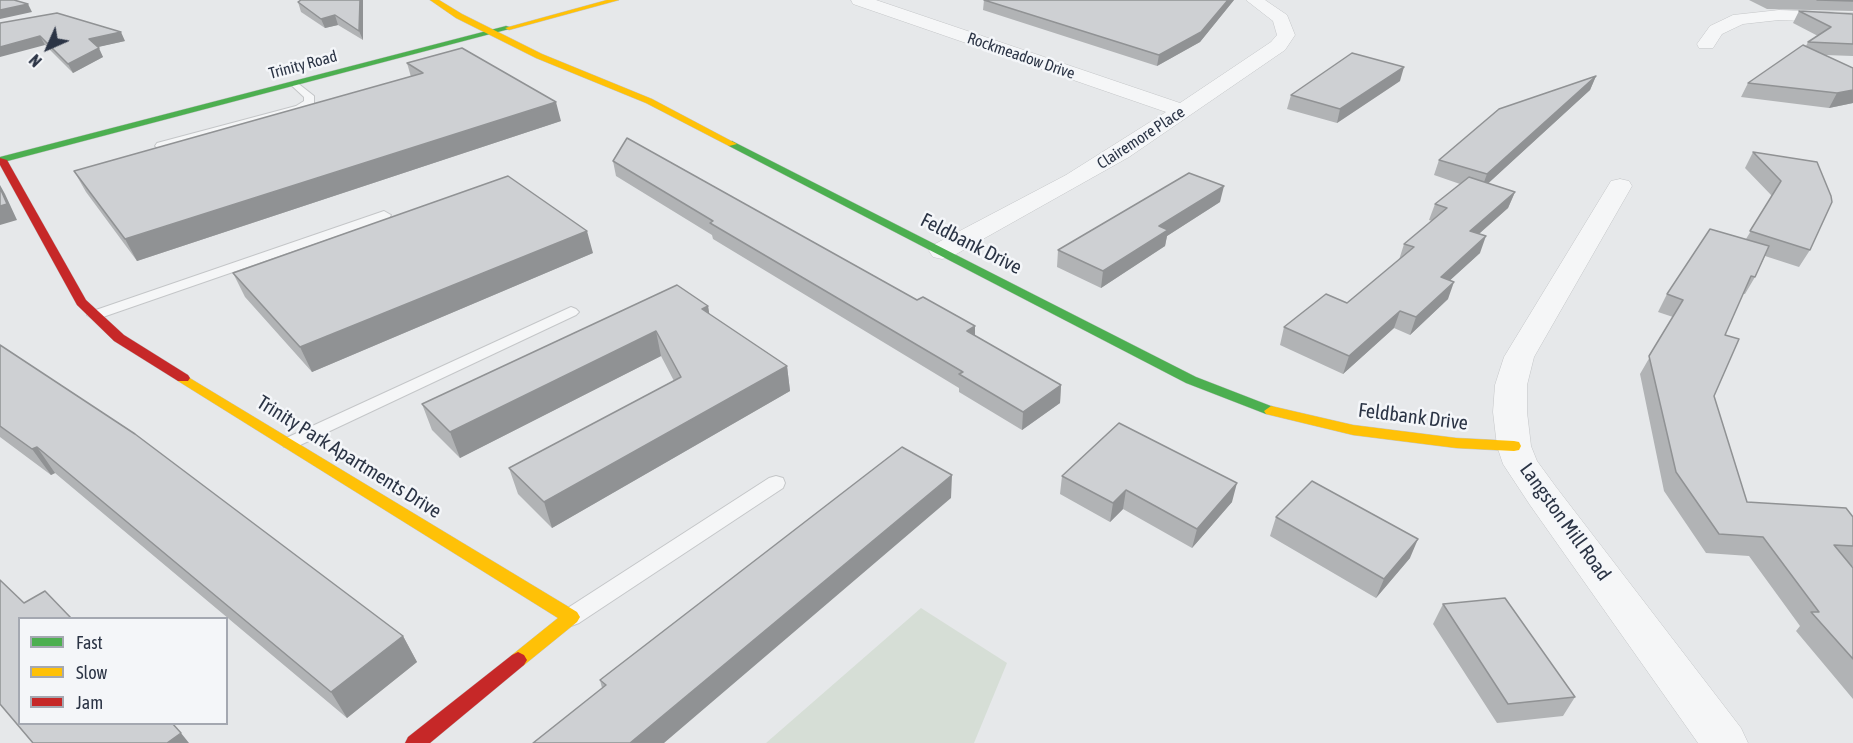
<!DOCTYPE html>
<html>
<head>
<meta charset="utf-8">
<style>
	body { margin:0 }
	#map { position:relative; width:1853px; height:743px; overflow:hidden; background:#e6e8ea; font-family:"Asap Condensed",sans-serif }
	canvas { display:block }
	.legend { position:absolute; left:18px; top:617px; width:210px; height:108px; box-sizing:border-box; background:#f4f6f9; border:2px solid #a4a8b1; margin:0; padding:8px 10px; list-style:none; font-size:18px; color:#2b3445 }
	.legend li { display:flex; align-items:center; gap:12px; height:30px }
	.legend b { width:30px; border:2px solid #a4a8b1 }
	.north { position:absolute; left:18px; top:18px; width:60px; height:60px; -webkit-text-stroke:4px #f4f6f9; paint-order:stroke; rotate:225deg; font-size:16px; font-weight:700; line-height:24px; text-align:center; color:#2b3445 }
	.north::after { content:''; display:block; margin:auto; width:21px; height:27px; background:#2b3445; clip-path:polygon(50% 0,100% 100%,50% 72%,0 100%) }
</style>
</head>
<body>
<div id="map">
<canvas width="1853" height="743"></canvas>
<ul class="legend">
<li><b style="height:8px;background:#4caf50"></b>Fast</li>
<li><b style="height:8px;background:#ffc107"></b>Slow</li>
<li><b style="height:8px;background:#c62828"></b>Jam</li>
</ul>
<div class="north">N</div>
</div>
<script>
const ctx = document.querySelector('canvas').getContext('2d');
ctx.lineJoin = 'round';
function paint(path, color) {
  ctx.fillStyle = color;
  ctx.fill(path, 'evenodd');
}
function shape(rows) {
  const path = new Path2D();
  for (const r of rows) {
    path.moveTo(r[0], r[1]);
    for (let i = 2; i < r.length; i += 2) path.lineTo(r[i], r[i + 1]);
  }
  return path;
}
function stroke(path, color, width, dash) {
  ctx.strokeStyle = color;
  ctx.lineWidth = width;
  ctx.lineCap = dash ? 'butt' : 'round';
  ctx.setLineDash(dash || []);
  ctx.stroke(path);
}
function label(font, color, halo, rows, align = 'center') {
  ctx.font = font + ' "Asap Condensed",sans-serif';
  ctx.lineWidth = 5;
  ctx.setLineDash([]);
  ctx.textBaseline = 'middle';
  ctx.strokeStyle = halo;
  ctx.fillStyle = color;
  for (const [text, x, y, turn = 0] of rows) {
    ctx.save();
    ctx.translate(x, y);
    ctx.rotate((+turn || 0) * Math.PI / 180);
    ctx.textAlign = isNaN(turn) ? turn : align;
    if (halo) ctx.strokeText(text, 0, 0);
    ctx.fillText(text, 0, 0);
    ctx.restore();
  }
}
const green = shape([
	[921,608,1007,663,974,743,766,743]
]);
const lane = shape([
	[295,81,314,96,314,104,304,110,161,150,155,146,157,143,296,106,304,101,304,97,290,84,295,81],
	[384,211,391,215,389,218,100,318,95,320,87,315,90,312,384,211],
	[571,307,576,309,579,312,576,315,296,447,284,447,281,443,284,439,571,307],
	[776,476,783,478,785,483,783,488,579,623,571,626,563,623,560,617,563,611,769,478,776,476]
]);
const street = shape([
	[851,0,876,0,1180,103,1271,42,1277,35,1273,21,1246,0,1265,0,1287,15,1295,35,1285,50,1129,157,951,257,942,259,933,257,929,251,933,245,1066,175,1166,112,853,4,851,0],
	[1779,10,1853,13,1853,23,1779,20,1743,24,1722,34,1713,48,1699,48,1697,44,1710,26,1733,15,1779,10],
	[1620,179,1629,181,1632,186,1534,357,1527,385,1527,412,1531,446,1537,461,1556,487,1741,728,1748,743,1698,743,1530,505,1503,464,1497,446,1493,412,1495,385,1504,357,1608,186,1611,181,1620,179]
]);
const fast = shape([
	[506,26,513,28,0,163,0,157,506,26],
	[732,141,1196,377,1276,408,1278,411,1276,414,1266,414,1186,383,729,146,727,144,732,141]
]);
const slow = shape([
	[430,0,439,0,462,14,542,54,652,99,737,144,729,146,646,103,536,58,456,18,430,0],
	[607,0,619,0,509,30,505,28,607,0],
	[183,374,577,612,580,617,577,622,524,665,518,668,512,665,509,660,512,655,558,618,178,381,176,378,183,374],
	[1271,406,1353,425,1456,438,1514,441,1519,442,1521,446,1519,450,1514,451,1456,448,1353,435,1266,414,1264,411,1271,406]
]);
const jam = shape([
	[0,158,7,160,86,300,124,335,188,375,190,378,188,381,178,381,114,341,77,305,0,165,0,158],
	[518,652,524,655,527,660,524,665,430,743,405,743,408,737,512,655,518,652]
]);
const wall = shape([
	[301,0,363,0,363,40,338,25,325,28,301,12,298,2],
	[984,0,1234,0,1200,42,1157,66,983,10],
	[1749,0,1853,0,1853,11,1767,9],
	[1799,11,1853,14,1853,56,1825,55,1853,68,1853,103,1829,108,1741,97,1748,83,1806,46,1808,42,1818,36,1793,23],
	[0,23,125,41,97,47,103,57,73,73,45,45],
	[407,63,561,121,137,261,86,192,74,171,411,77],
	[1596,76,1590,90,1488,183,1515,192,1508,208,1479,234,1480,253,1450,280,1448,299,1410,335,1394,328,1343,374,1280,345,1284,327,1347,303,1399,260,1404,244,1432,221,1429,220,1435,204,1460,184,1434,175,1439,160],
	[1400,81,1337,123,1287,109,1291,95],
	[1753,152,1817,162,1810,250,1799,267,1765,256,1755,277,1745,294,1743,294,1725,335,1714,396,1747,502,1853,517,1853,566,1852,566,1853,568,1853,699,1796,631,1800,626,1749,556,1706,553,1664,491,1640,374,1673,317,1658,312,1667,294,1746,239,1772,196,1745,168],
	[613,161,975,336,1061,385,1060,403,1022,430,959,392,959,388,713,239,712,235,616,176],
	[1220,202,1167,236,1165,246,1101,288,1057,267,1058,250],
	[593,253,312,372,245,297,233,273],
	[708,306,709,314,787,366,790,391,552,528,518,494,509,468,674,381,661,356,460,458,432,430,422,404],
	[0,345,403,636,417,662,347,718,55,473,51,475,0,437],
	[1062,476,1232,502,1192,548,1123,509,1110,522,1060,494],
	[951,498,602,688,600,680],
	[1276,517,1410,558,1376,598,1270,536],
	[1443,604,1575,697,1563,716,1497,723,1433,624]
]);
const shadedWall = shape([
	[360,0,363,0,363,40,359,31],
	[1228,0,1234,0,1200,42,1157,66,1159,55],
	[28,4,32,12,0,19,0,10],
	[335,15,338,25,325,28,321,19],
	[121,32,125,41,94,48,89,39],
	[40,36,45,45,0,57,0,47],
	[99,48,103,57,73,73,68,64],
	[1404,67,1400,81,1337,123,1340,109],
	[1596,76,1590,90,1481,190,1487,174],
	[1853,90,1853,103,1829,108,1837,93],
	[556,102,561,121,137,261,125,239],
	[0,185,5,194,17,220,0,225],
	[1224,186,1220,202,1167,236,1165,246,1101,288,1103,271,1159,226],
	[1515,192,1508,208,1464,247,1470,231],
	[587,231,593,253,312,372,300,347],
	[1486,236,1480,253,1435,294,1441,277],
	[1454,282,1448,299,1410,335,1416,317],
	[708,306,712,330,702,309],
	[1400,311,1394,328,1343,374,1349,356],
	[975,326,975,344,967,331],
	[656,331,661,356,460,458,450,432],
	[787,366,790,391,552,528,544,502],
	[1061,385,1060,403,1022,430,1023,412],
	[37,447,55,473,51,475,32,449],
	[952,475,951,498,664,743,630,743],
	[1237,483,1232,502,1192,548,1197,529],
	[1126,490,1123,509,1110,522,1113,503],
	[1418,539,1410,558,1376,598,1384,579],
	[403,636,417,662,347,718,331,692],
	[181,733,189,743,167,743]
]);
const building = shape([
	[0,0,14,0,28,4,0,10,0,0],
	[301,0,360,0,359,31,335,15,321,19,298,2,301,0],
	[984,0,1228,0,1201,32,1159,55,984,0],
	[1817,0,1853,0,1853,1,1817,0],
	[1799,11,1853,14,1853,44,1808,42,1831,27,1799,11],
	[57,13,121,32,89,39,99,48,68,64,40,36,0,47,0,23,57,13],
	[1803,45,1853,68,1853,90,1837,93,1748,83,1803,45],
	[462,48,556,102,125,239,74,171,423,73,407,63,462,48],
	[1352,53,1404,67,1340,109,1291,95,1352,53],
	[1596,76,1487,174,1439,160,1499,109,1596,76],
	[627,138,917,300,923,297,975,326,967,331,1061,385,1023,412,959,374,963,372,710,223,713,221,613,161,627,138],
	[1753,152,1817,162,1831,196,1832,202,1810,250,1750,231,1781,181,1753,152],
	[1189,173,1224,186,1159,226,1168,230,1103,271,1058,250,1189,173],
	[508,176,587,231,300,347,233,273,508,176],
	[1469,177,1515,192,1470,231,1486,236,1441,277,1454,282,1416,317,1400,311,1349,356,1284,327,1326,294,1347,303,1414,247,1404,244,1447,208,1435,204,1469,177],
	[0,188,7,204,0,206,0,188],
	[1710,229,1769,246,1755,277,1751,276,1725,335,1739,339,1714,396,1747,502,1846,508,1853,517,1853,546,1834,545,1853,568,1853,659,1811,612,1819,612,1763,537,1719,534,1676,472,1649,356,1683,300,1667,294,1710,229],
	[677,285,708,306,702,309,787,366,544,502,509,468,681,377,656,331,450,432,422,404,677,285],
	[0,345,135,434,403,636,331,692,37,447,32,449,0,426,0,345],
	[1119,423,1237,483,1197,529,1126,490,1113,503,1062,476,1119,423],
	[902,447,952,475,630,743,533,743,606,685,600,680,902,447],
	[1312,481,1418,539,1384,579,1276,517,1312,481],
	[0,580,24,603,45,591,71,618,20,618,20,723,172,723,181,733,167,743,33,743,0,704,0,580],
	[1505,598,1575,697,1508,704,1443,604,1505,598]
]);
const farStreetnames = [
	["Rockmeadow Drive",1021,56,19],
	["Trinity Road",303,65,-15],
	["Clairemore Place",1141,138,-33]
];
const streetNames = [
	["Feldbank Drive",971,244,27],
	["Feldbank Drive",1413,417,7],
	["Trinity Park Apartments Drive",349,457,32],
	["Langston Mill Road",1565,522,54]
];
paint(green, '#d6ded6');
stroke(lane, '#c4c6c8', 2);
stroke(street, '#c4c6c8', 1);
stroke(fast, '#c4c6c8', 1);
stroke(slow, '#c4c6c8', 1);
stroke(jam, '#c4c6c8', 1);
paint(lane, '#f5f6f7');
paint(street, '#f5f6f7');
paint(fast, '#4caf50');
paint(slow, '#ffc107');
paint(jam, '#c62828');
paint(wall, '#b1b3b5');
paint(shadedWall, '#909294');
paint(building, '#ced0d3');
stroke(building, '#909294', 1.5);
label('16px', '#2b3445', '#f4f6f9', farStreetnames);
label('20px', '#2b3445', '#f4f6f9', streetNames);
</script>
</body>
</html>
